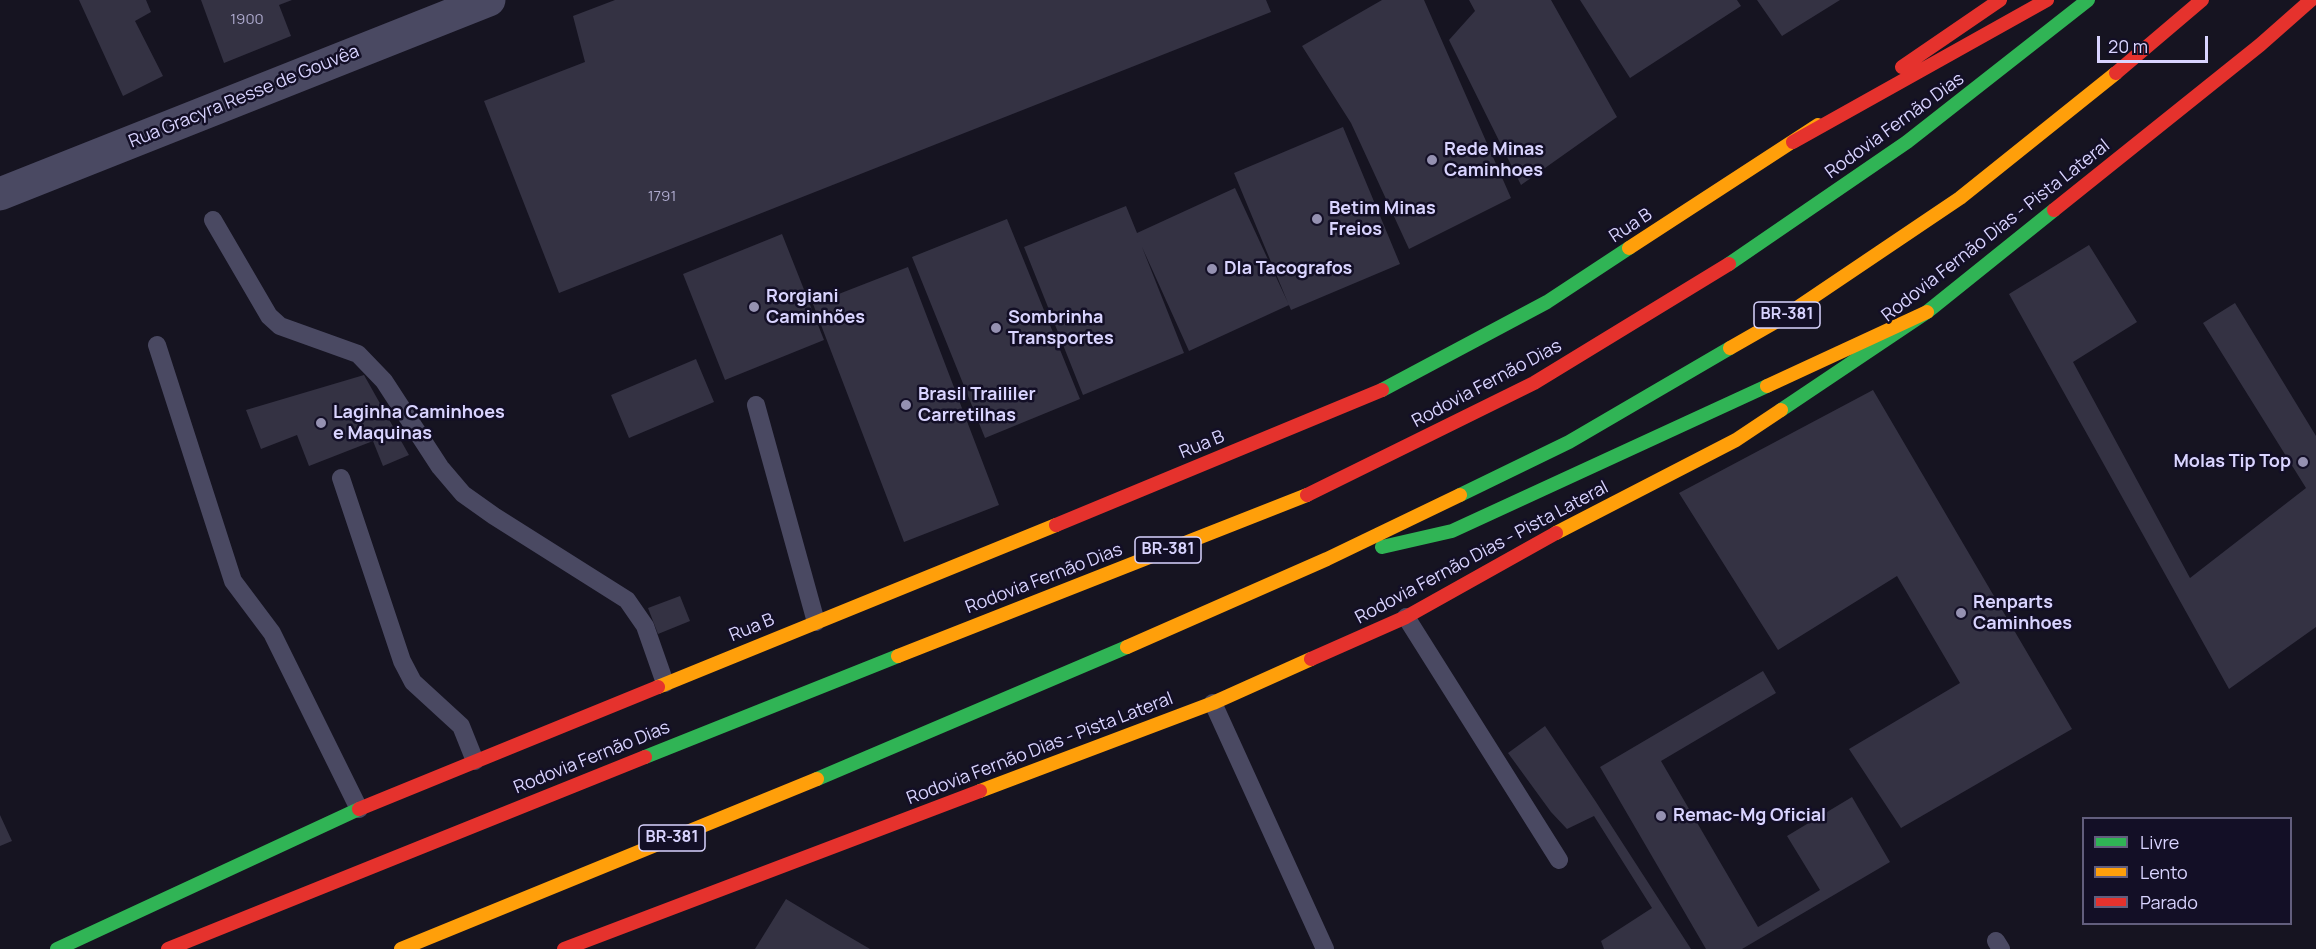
<!DOCTYPE html>
<html>
<head>
<meta charset="utf-8">
<style>
	body { margin:0 }
	#map { position:relative; width:2316px; height:949px; overflow:hidden; background:#161421; font-family:Manrope,sans-serif }
	canvas { display:block }
	.legend { position:absolute; left:2082px; top:817px; width:210px; height:108px; box-sizing:border-box; background:#130f26; border:2px solid #625e7d; margin:0; padding:8px 10px; list-style:none; font-size:18px; color:#d9d4ff }
	.legend li { display:flex; align-items:center; gap:12px; height:30px }
	.legend b { width:30px; border:2px solid #625e7d }
	.scale { position:absolute; left:2097px; top:36px; width:111px; height:27px; box-sizing:border-box; border:3px solid #d9d4ff; border-top:0; padding-left:8px; font-size:18px; line-height:21px; white-space:nowrap; color:#d9d4ff; -webkit-text-stroke:4px #130f26; paint-order:stroke }
</style>
</head>
<body>
<div id="map">
<canvas width="2316" height="949"></canvas>
<ul class="legend">
<li><b style="height:8px;background:#30b455"></b>Livre</li>
<li><b style="height:8px;background:#ff9f0a"></b>Lento</li>
<li><b style="height:8px;background:#e5322d"></b>Parado</li>
</ul>
<div class="scale">20 m</div>
</div>
<script>
const ctx = document.querySelector('canvas').getContext('2d');
ctx.lineJoin = 'round';
function paint(path, color) {
  ctx.fillStyle = color;
  ctx.fill(path, 'evenodd');
}
function shape(rows) {
  const path = new Path2D();
  for (const r of rows) {
    path.moveTo(r[0], r[1]);
    for (let i = 2; i < r.length; i += 2) path.lineTo(r[i], r[i + 1]);
  }
  return path;
}
function stroke(path, color, width, dash) {
  ctx.strokeStyle = color;
  ctx.lineWidth = width;
  ctx.lineCap = dash ? 'butt' : 'round';
  ctx.setLineDash(dash || []);
  ctx.stroke(path);
}
function label(font, color, halo, rows, align = 'center') {
  ctx.font = font + ' Manrope,sans-serif';
  ctx.lineWidth = 5;
  ctx.setLineDash([]);
  ctx.textBaseline = 'middle';
  ctx.strokeStyle = halo;
  ctx.fillStyle = color;
  for (const [text, x, y, turn = 0] of rows) {
    ctx.save();
    ctx.translate(x, y);
    ctx.rotate((+turn || 0) * Math.PI / 180);
    ctx.textAlign = isNaN(turn) ? turn : align;
    if (halo) ctx.strokeText(text, 0, 0);
    ctx.fillText(text, 0, 0);
    ctx.restore();
  }
}
const building = shape([
	[79,0,146,0,151,12,135,21,163,76,123,96],
	[201,0,292,0,279,5,291,36,224,63],
	[615,0,1266,0,1271,12,559,293,484,101,585,62,573,16],
	[1382,0,1424,0,1511,198,1409,249,1351,123,1302,46],
	[1469,0,1551,0,1617,117,1521,185,1449,40,1475,11],
	[1580,0,1737,0,1741,6,1630,78],
	[1757,0,1840,0,1782,36],
	[1343,127,1400,264,1291,310,1234,173],
	[1235,188,1289,305,1189,351,1142,247,1184,353,1083,395,1024,247,1126,206,1137,233],
	[1007,219,1080,399,985,438,912,257],
	[782,234,824,340,725,380,683,274],
	[2089,245,2137,322,2073,362,2190,578,2306,488,2203,323,2235,303,2316,436,2316,627,2229,689,2009,294],
	[908,267,999,505,904,542,813,304],
	[696,359,714,402,629,438,611,395],
	[364,375,409,455,383,466,373,441,309,466,297,435,261,449,246,410],
	[1873,390,2072,729,1901,828,1849,749,1960,683,1897,576,1778,650,1679,493],
	[680,596,690,621,658,634,648,608],
	[1763,671,1776,693,1661,761,1758,927,1820,890,1787,836,1852,797,1890,862,1742,949,1706,949,1600,767],
	[1545,726,1596,802,1691,949,1604,949,1601,941,1652,908,1594,816,1567,829,1551,812,1508,753],
	[0,815,12,841,0,846],
	[786,899,829,925,870,949,755,949]
]);
const lane = shape([
	[213,220,269,316,280,326,358,354,384,381,440,467,463,494,494,516,627,600,645,626,665,683],
	[157,345,233,581,272,633,359,809],
	[756,405,816,622],
	[341,478,402,661,413,682,461,726,475,761],
	[1406,617,1559,860],
	[1213,703,1325,949],
	[1996,941,2001,949]
]);
const street = shape([
	[0,194,489,0]
]);
const fast = shape([
	[1729,264,1907,142,2088,0],
	[1382,390,1547,302,1629,248],
	[1781,410,1927,312,2054,210],
	[1460,495,1569,442,1730,348],
	[1382,547,1452,531,1767,386],
	[645,757,898,656],
	[817,779,1127,647],
	[57,949,359,809]
]);
const slow = shape([
	[1629,248,1818,125],
	[1730,348,1779,320,1960,198,2116,73],
	[1767,386,1927,312],
	[1556,533,1736,440,1781,410],
	[1127,647,1327,559,1460,495],
	[898,656,1307,495],
	[658,687,1056,525],
	[980,791,1213,703,1311,659],
	[401,949,817,779]
]);
const jam = shape([
	[1902,67,2000,0],
	[2116,73,2202,0],
	[1793,142,2047,0],
	[2054,210,2260,45,2311,0],
	[1307,495,1534,383,1729,264],
	[1056,525,1382,390],
	[1311,659,1406,617,1556,533],
	[359,809,658,687],
	[168,949,645,757],
	[564,949,980,791]
]);
const markers = [
	[1432,160,6,"#9591b1"],
	[1317,219,6,"#9591b1"],
	[1212,269,6,"#9591b1"],
	[754,307,6,"#9591b1"],
	[996,328,6,"#9591b1"],
	[906,405,6,"#9591b1"],
	[321,423,6,"#9591b1"],
	[2303,462,6,"#9591b1"],
	[1961,613,6,"#9591b1"],
	[1661,816,6,"#9591b1"]
];
const numberNames = [
	["1900",247,20],
	["1791",662,197]
];
const shields = [
	[1787,315,66],
	[1168,550,66],
	[672,838,66]
];
const shieldNames = [
	["BR-381",1787,315],
	["BR-381",1168,550],
	["BR-381",672,838]
];
const streetNames = [
	["Rua Gracyra Resse de Gouvêa",244,97,-22],
	["Rodovia Fernão Dias",1895,126,-36],
	["Rua B",1631,226,-33],
	["Rodovia Fernão Dias - Pista Lateral",1996,231,-38],
	["Rodovia Fernão Dias",1487,384,-28],
	["Rua B",1202,445,-22],
	["Rodovia Fernão Dias - Pista Lateral",1482,553,-28],
	["Rodovia Fernão Dias",1044,579,-21],
	["Rua B",752,628,-22],
	["Rodovia Fernão Dias - Pista Lateral",1040,749,-21],
	["Rodovia Fernão Dias",592,758,-22]
];
const poiNames = [
	["Rede Minas",1444,150],
	["Caminhoes",1444,171],
	["Betim Minas",1329,209],
	["Freios",1329,230],
	["Dla Tacografos",1224,269],
	["Rorgiani",766,297],
	["Caminhões",766,318],
	["Sombrinha",1008,318],
	["Transportes",1008,339],
	["Brasil Traililer",918,395],
	["Carretilhas",918,416],
	["Laginha Caminhoes",333,413],
	["e Maquinas",333,434],
	["Molas Tip Top",2291,462,"right"],
	["Renparts",1973,603],
	["Caminhoes",1973,624],
	["Remac-Mg Oficial",1673,816]
];
paint(building, '#343243');
stroke(lane, '#4a4962', 18);
stroke(street, '#4a4962', 33);
stroke(fast, '#30b455', 14);
stroke(slow, '#ff9f0a', 14);
stroke(jam, '#e5322d', 14);
for (const [x, y, r, color] of markers) {
  const dot = new Path2D();
  dot.arc(x, y, r, 0, 2 * Math.PI);
  ctx.fillStyle = color;
  ctx.fill(dot);
  stroke(dot, '#130f26', 2);
}
label('15px', '#b0acd0', null, numberNames);
for (const [x, y, w] of shields) {
  const box = new Path2D();
  box.roundRect(x - w / 2, y - 13, w, 26, 4.5);
  ctx.fillStyle = '#130f26';
  ctx.fill(box);
  stroke(box, '#d9d4ff', 1.5);
}
label('bold 16px', '#d9d4ff', null, shieldNames);
label('18px', '#d9d4ff', '#130f26', streetNames);
label('bold 18px', '#d9d4ff', '#130f26', poiNames, 'left');
</script>
</body>
</html>
